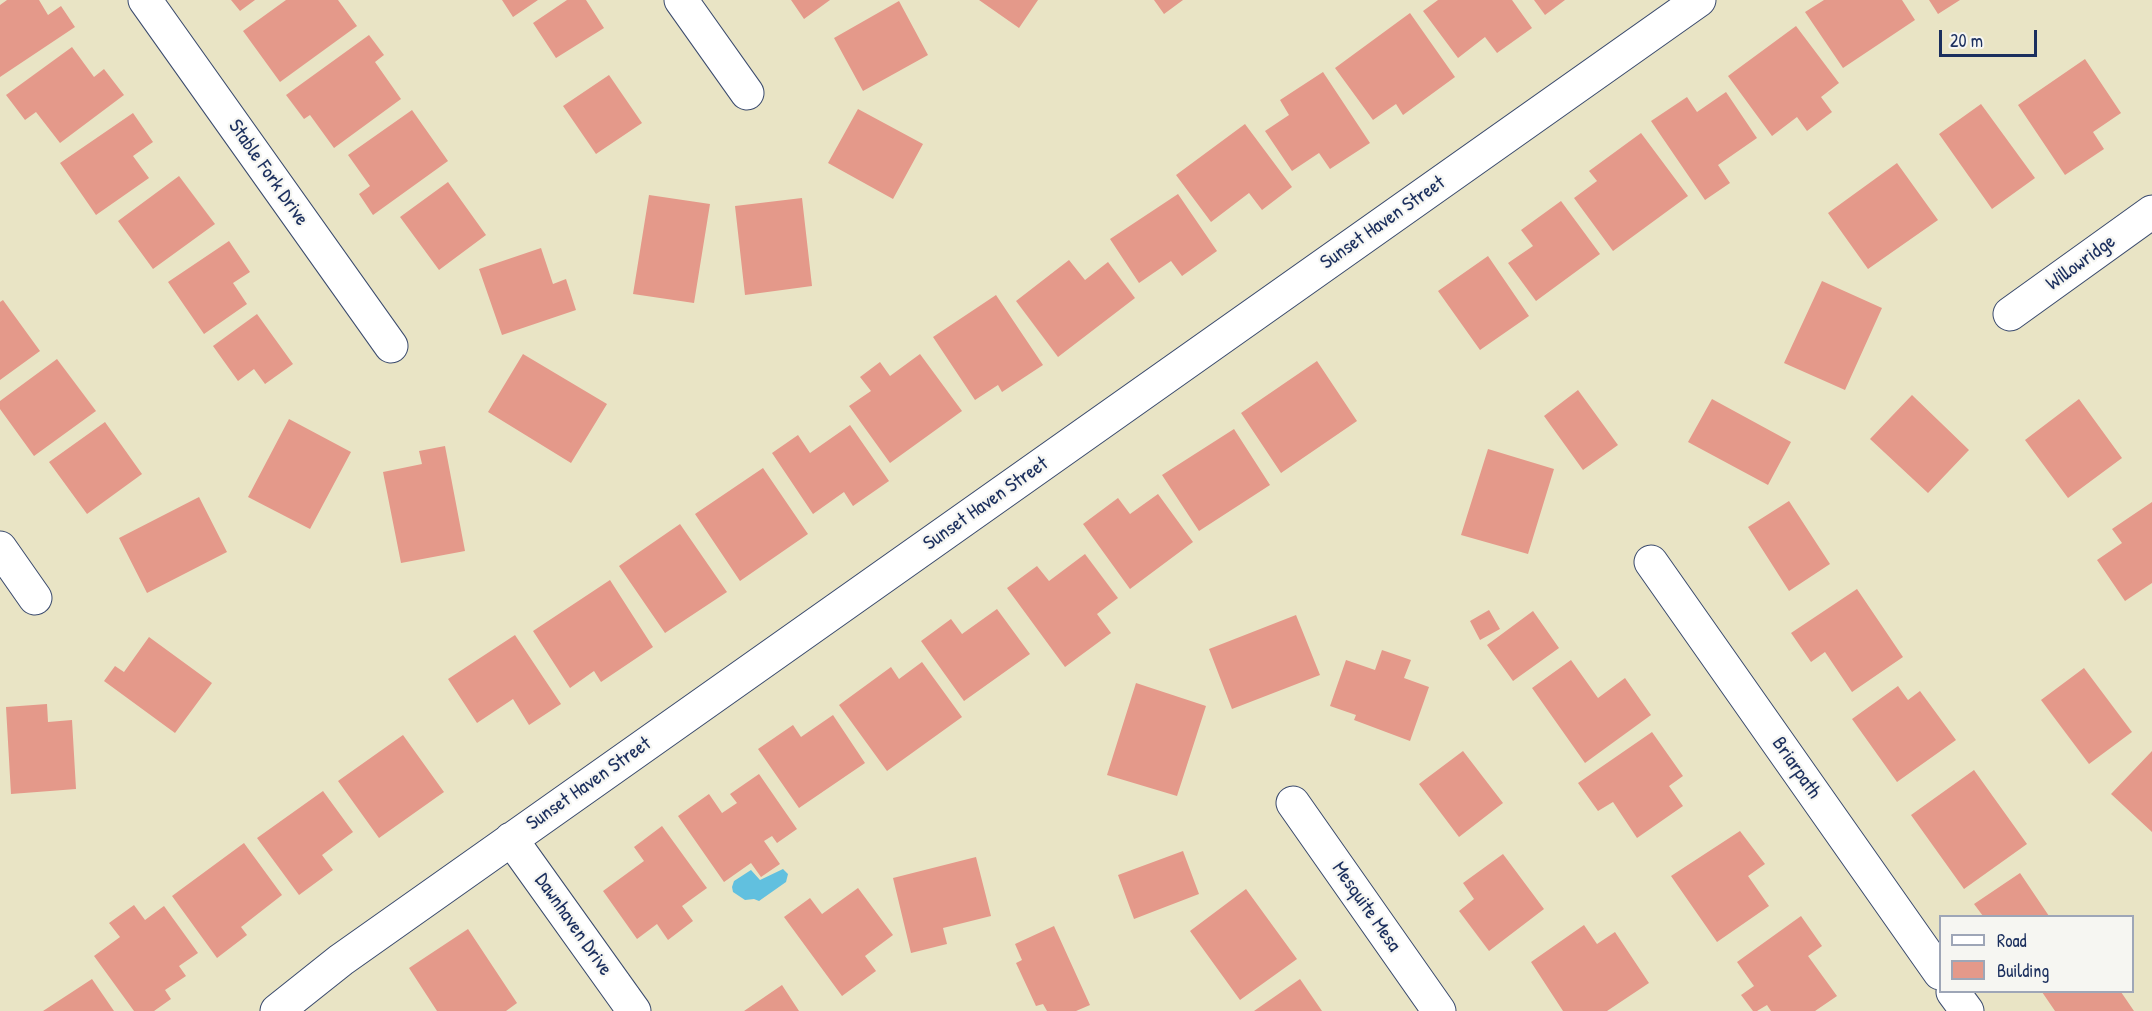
<!DOCTYPE html>
<html>
<head>
<meta charset="utf-8">
<style>
	body { margin:0 }
	#map { position:relative; width:2152px; height:1011px; overflow:hidden; background:#e9e4c5; font-family:"Patrick Hand",sans-serif }
	canvas { display:block }
	.legend { position:absolute; left:1939px; top:915px; width:195px; height:78px; box-sizing:border-box; background:#f6f6f2; border:2px solid #9ea6b7; margin:0; padding:8px 10px; list-style:none; font-size:18px; color:#1b2f5e }
	.legend li { display:flex; align-items:center; gap:12px; height:30px }
	.legend b { width:30px; border:2px solid #9ea6b7 }
	.scale { position:absolute; left:1939px; top:30px; width:98px; height:27px; box-sizing:border-box; border:3px solid #1b2f5e; border-top:0; padding-left:8px; font-size:18px; line-height:21px; white-space:nowrap; color:#1b2f5e; -webkit-text-stroke:4px #f6f6f2; paint-order:stroke }
</style>
</head>
<body>
<div id="map">
<canvas width="2152" height="1011"></canvas>
<ul class="legend">
<li><b style="height:8px;background:#fff"></b>Road</li>
<li><b style="height:16px;background:#e4998a"></b>Building</li>
</ul>
<div class="scale">20 m</div>
</div>
<script>
const ctx = document.querySelector('canvas').getContext('2d');
ctx.lineJoin = 'round';
function paint(path, color) {
  ctx.fillStyle = color;
  ctx.fill(path, 'evenodd');
}
function shape(rows) {
  const path = new Path2D();
  for (const r of rows) {
    path.moveTo(r[0], r[1]);
    for (let i = 2; i < r.length; i += 2) path.lineTo(r[i], r[i + 1]);
  }
  return path;
}
function stroke(path, color, width, dash) {
  ctx.strokeStyle = color;
  ctx.lineWidth = width;
  ctx.lineCap = dash ? 'butt' : 'round';
  ctx.setLineDash(dash || []);
  ctx.stroke(path);
}
function label(font, color, halo, rows, align = 'center') {
  ctx.font = font + ' "Patrick Hand",sans-serif';
  ctx.lineWidth = 4.5;
  ctx.setLineDash([]);
  ctx.textBaseline = 'middle';
  ctx.strokeStyle = halo;
  ctx.fillStyle = color;
  for (const [text, x, y, turn = 0] of rows) {
    ctx.save();
    ctx.translate(x, y);
    ctx.rotate((+turn || 0) * Math.PI / 180);
    ctx.textAlign = isNaN(turn) ? turn : align;
    if (halo) ctx.strokeText(text, 0, 0);
    ctx.fillText(text, 0, 0);
    ctx.restore();
  }
}
const water = shape([
	[783,869,788,874,786,882,759,901,754,899,745,900,733,892,732,887,734,881,751,870,760,880]
]);
const building = shape([
	[7,0,39,0,48,15,61,6,75,27,0,77,0,5],
	[231,0,255,0,240,11],
	[286,0,338,0,357,26,280,82,243,31],
	[502,0,538,0,513,17],
	[567,0,586,0,604,28,556,58,533,23],
	[791,0,830,0,804,19],
	[979,0,1038,0,1019,28],
	[1154,0,1183,0,1164,14],
	[1438,0,1512,0,1532,28,1497,53,1485,37,1458,58,1423,11],
	[1534,0,1565,0,1545,15],
	[1824,0,1902,0,1915,20,1843,68,1805,12],
	[1929,0,1960,0,1938,14],
	[899,1,928,55,863,91,834,38],
	[1410,13,1455,77,1403,115,1396,104,1373,120,1335,68],
	[1796,26,1839,83,1821,97,1832,112,1807,131,1797,117,1772,136,1728,76],
	[369,35,384,55,375,62,401,99,334,148,310,115,304,119,286,95],
	[72,47,94,77,104,69,124,95,60,143,36,112,25,120,6,95],
	[2085,59,2121,113,2093,132,2104,149,2065,175,2018,105],
	[1323,72,1370,143,1330,169,1319,153,1292,171,1265,131,1289,115,1280,100],
	[609,75,642,123,596,154,563,106],
	[1726,92,1757,138,1718,165,1730,183,1705,200,1651,121,1687,97,1697,112],
	[1981,104,2035,178,1992,209,1939,134],
	[858,109,923,144,893,199,828,163],
	[412,110,448,161,373,215,359,194,370,186,348,155],
	[133,113,153,142,133,156,149,178,96,215,60,163],
	[1245,124,1292,187,1262,210,1249,193,1211,222,1176,175],
	[1641,133,1688,196,1613,251,1574,198,1597,181,1589,171],
	[1897,163,1938,220,1868,269,1828,213],
	[179,176,215,224,153,269,118,221],
	[448,182,486,235,439,270,400,217],
	[1178,194,1217,251,1182,276,1171,261,1139,283,1110,239],
	[649,195,710,204,694,303,633,294],
	[802,198,812,286,745,295,735,206],
	[1561,201,1600,254,1536,301,1508,263,1533,246,1521,230],
	[229,241,250,272,233,283,247,304,204,334,168,282],
	[541,248,553,284,566,279,576,310,502,335,479,269],
	[1488,256,1529,316,1480,350,1438,291],
	[1069,260,1085,280,1108,262,1135,298,1058,357,1016,301],
	[1822,281,1882,308,1845,390,1784,363],
	[996,295,1043,365,1002,392,998,385,975,400,933,337],
	[3,300,40,351,0,380,0,302],
	[257,314,293,364,265,384,254,369,238,381,213,346],
	[523,354,607,404,571,463,488,412],
	[920,354,962,411,890,463,849,406,871,391,860,377,880,362,890,376],
	[57,359,96,411,34,456,0,409,0,401],
	[1317,361,1357,421,1281,473,1241,413],
	[1578,390,1618,445,1583,470,1544,416],
	[1912,395,1969,450,1928,493,1870,439],
	[1712,399,1791,442,1768,485,1688,442],
	[2079,399,2122,458,2068,498,2025,440],
	[289,419,351,452,310,529,248,497],
	[105,422,142,474,87,514,49,462],
	[850,425,889,481,853,506,844,492,813,514,772,453,798,435,810,453],
	[1234,429,1270,485,1199,531,1162,475],
	[445,446,465,551,401,563,383,472,422,464,419,451],
	[1488,449,1554,469,1528,554,1461,535],
	[763,468,808,534,740,581,695,514],
	[1158,494,1193,542,1130,589,1083,524,1118,498,1130,514],
	[199,497,227,552,147,593,119,538],
	[1789,501,1830,564,1789,591,1748,527],
	[2152,502,2152,583,2125,601,2097,560,2122,543,2112,529],
	[680,524,727,592,665,633,619,566],
	[1085,554,1118,598,1097,614,1111,633,1065,667,1007,588,1037,566,1049,581],
	[610,580,653,647,601,682,594,671,570,688,533,631],
	[1857,589,1903,657,1852,692,1825,652,1811,662,1791,633],
	[997,609,1030,654,964,701,921,641,951,619,962,634],
	[1489,610,1500,629,1480,640,1470,621],
	[1533,611,1559,648,1513,681,1487,645],
	[1296,615,1320,675,1232,709,1209,649],
	[515,635,561,704,529,725,513,699,477,723,448,679],
	[149,637,212,683,175,733,104,681,115,666,124,672],
	[1382,650,1411,660,1404,678,1429,687,1410,741,1354,720,1356,715,1330,706,1346,660,1375,670],
	[1571,660,1598,698,1625,678,1651,715,1585,763,1532,688],
	[922,662,962,717,887,771,839,705,891,667,899,679],
	[2084,668,2132,732,2089,764,2041,700],
	[1136,683,1206,706,1177,796,1107,775],
	[1898,686,1908,700,1920,691,1956,740,1897,782,1852,719],
	[47,704,48,722,72,720,76,789,11,794,6,707],
	[833,715,865,763,799,808,758,749,793,725,801,737],
	[1652,732,1683,776,1669,786,1683,806,1637,838,1613,802,1598,811,1578,783],
	[403,735,444,792,379,838,338,781],
	[1463,751,1503,803,1459,837,1419,784],
	[2152,751,2152,832,2111,794],
	[1974,770,2027,844,1964,889,1911,815],
	[759,774,797,829,777,843,772,836,764,841,780,864,761,877,751,863,724,882,678,816,709,794,722,813,737,803,730,794],
	[323,791,353,832,322,855,333,870,299,895,257,838],
	[662,826,707,888,682,906,693,921,668,940,657,924,637,939,603,891,644,861,634,847],
	[1740,831,1765,864,1748,876,1769,906,1717,942,1671,876],
	[244,843,282,895,241,927,247,935,217,958,172,896],
	[1183,851,1199,894,1134,919,1118,875],
	[1503,854,1544,909,1489,951,1459,911,1474,899,1463,883],
	[976,857,991,916,943,928,947,944,911,953,893,878],
	[2020,873,2049,916,1983,916,1974,904],
	[858,888,893,935,865,956,876,971,842,996,784,917,810,898,822,914],
	[1246,889,1297,959,1240,1000,1190,931],
	[134,905,145,920,164,906,198,953,179,966,186,976,165,990,171,999,154,1011,134,1011,94,956,120,937,109,923],
	[1801,916,1822,946,1808,956,1837,996,1815,1011,1771,1011,1767,1005,1757,1011,1753,1011,1741,995,1754,986,1737,962],
	[1584,925,1597,944,1615,932,1649,983,1607,1011,1563,1011,1531,962],
	[1054,926,1090,1005,1076,1011,1047,1011,1043,1004,1036,1006,1016,963,1022,960,1015,944],
	[468,929,517,1003,506,1011,437,1011,409,968],
	[92,979,114,1011,43,1011],
	[1300,979,1322,1011,1254,1011],
	[782,985,799,1011,744,1011],
	[2042,992,2121,992,2134,1011,2055,1011]
]);
const street = shape([
	[145,0,391,346],
	[681,0,747,93],
	[2010,314,2152,212],
	[0,548,35,598],
	[1651,562,1940,973],
	[1293,803,1439,1011],
	[511,839,634,1011],
	[1953,992,1967,1011],
	[277,1011,341,960,1699,0]
]);
const streetNames = [
	["Stable Fork Drive",268,173,55],
	["Sunset Haven Street",1383,223,-35],
	["Willowridge",2081,263,-36],
	["Sunset Haven Street",986,504,-35],
	["Briarpath",1796,768,55],
	["Sunset Haven Street",589,784,-35],
	["Mesquite Mesa",1366,907,55],
	["Dawnhaven Drive",573,925,55]
];
paint(water, '#61c0df');
paint(building, '#e4998a');
stroke(street, '#3a4a6d', 35);
stroke(street, '#fff', 33);
label('20px', '#1b2f5e', '#f6f6f2', streetNames);
</script>
</body>
</html>
